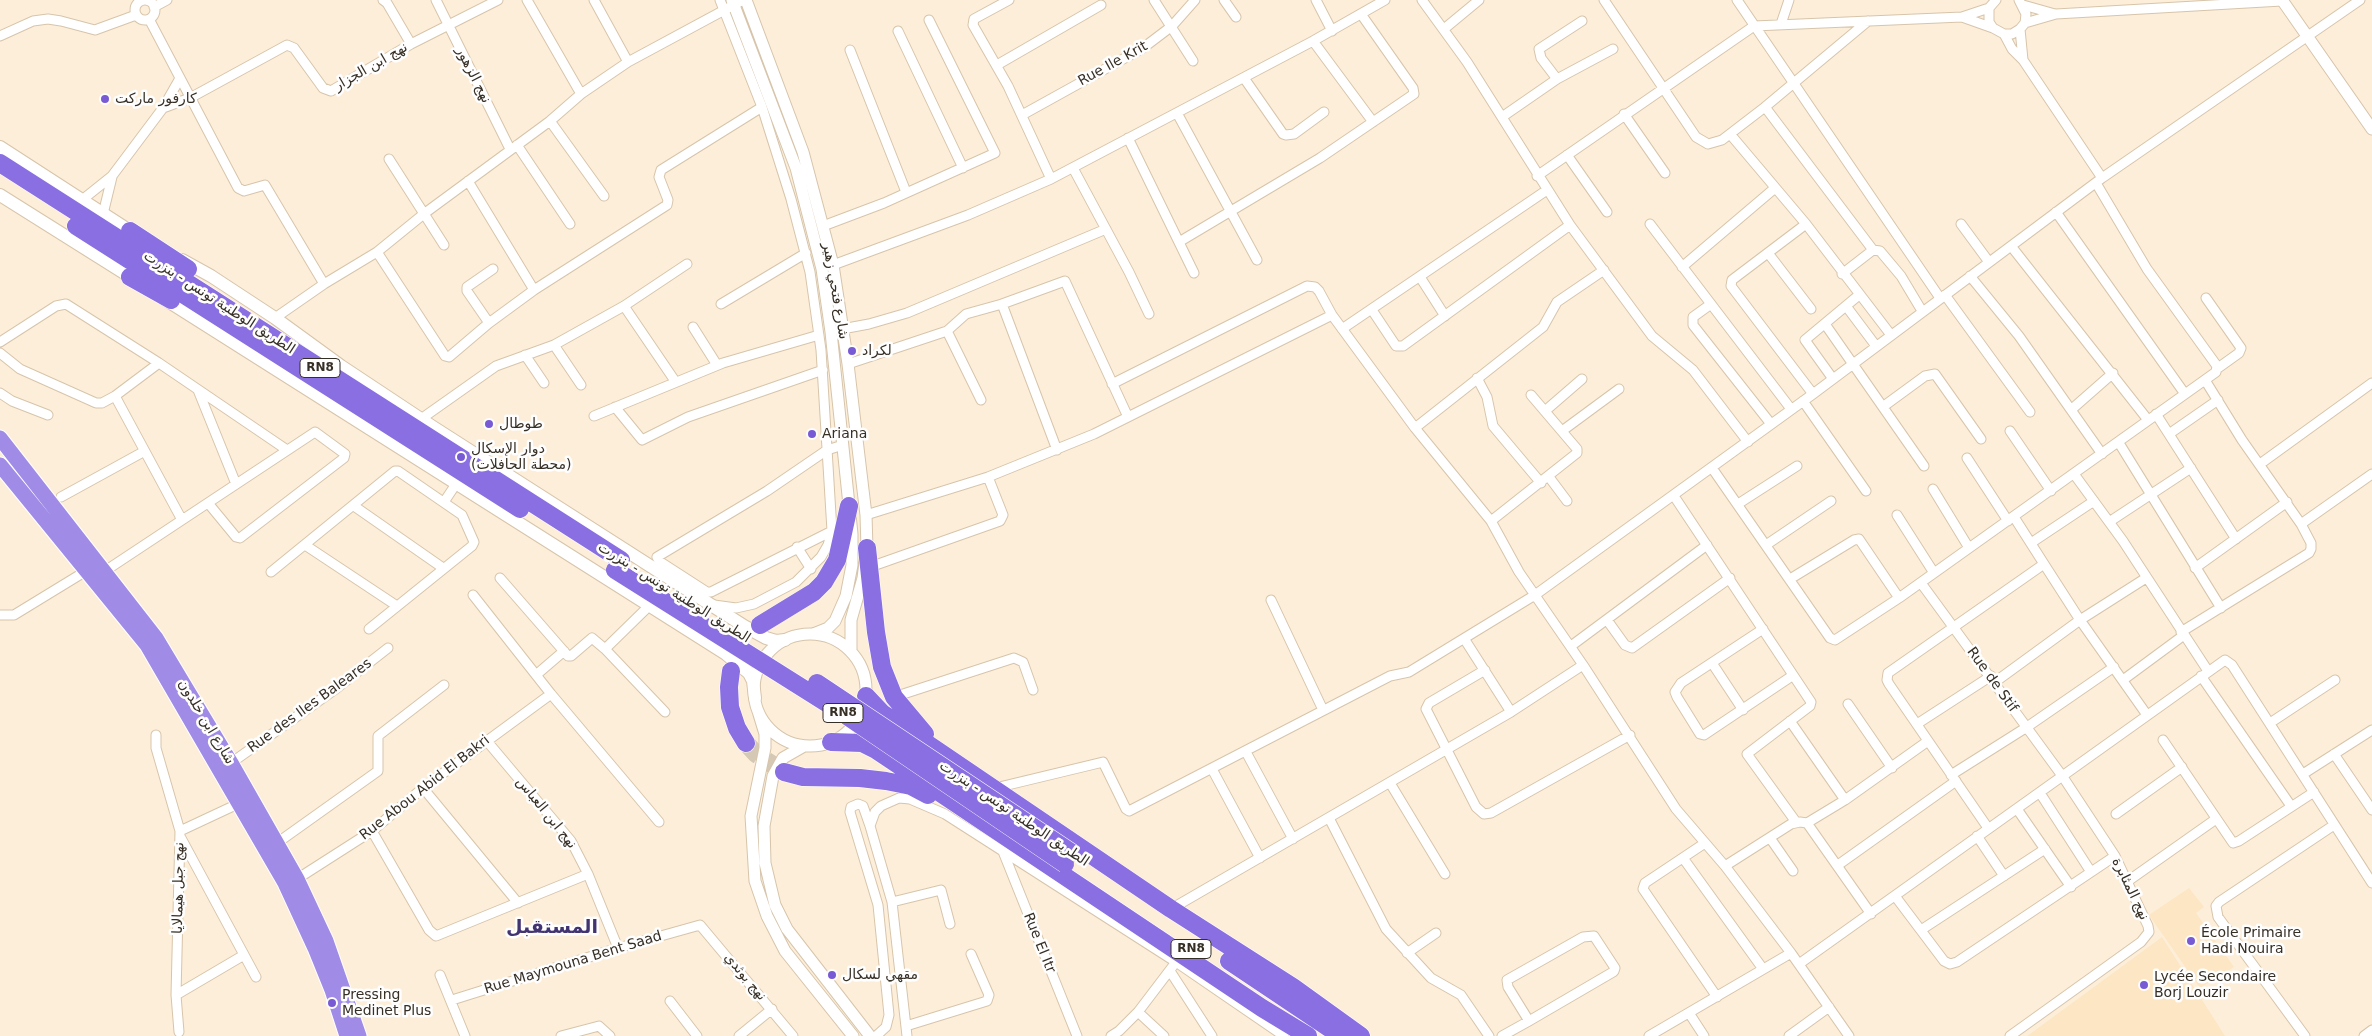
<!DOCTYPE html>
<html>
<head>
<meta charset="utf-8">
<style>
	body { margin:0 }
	canvas { display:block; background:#fdeed9 }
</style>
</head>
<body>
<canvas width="2372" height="1036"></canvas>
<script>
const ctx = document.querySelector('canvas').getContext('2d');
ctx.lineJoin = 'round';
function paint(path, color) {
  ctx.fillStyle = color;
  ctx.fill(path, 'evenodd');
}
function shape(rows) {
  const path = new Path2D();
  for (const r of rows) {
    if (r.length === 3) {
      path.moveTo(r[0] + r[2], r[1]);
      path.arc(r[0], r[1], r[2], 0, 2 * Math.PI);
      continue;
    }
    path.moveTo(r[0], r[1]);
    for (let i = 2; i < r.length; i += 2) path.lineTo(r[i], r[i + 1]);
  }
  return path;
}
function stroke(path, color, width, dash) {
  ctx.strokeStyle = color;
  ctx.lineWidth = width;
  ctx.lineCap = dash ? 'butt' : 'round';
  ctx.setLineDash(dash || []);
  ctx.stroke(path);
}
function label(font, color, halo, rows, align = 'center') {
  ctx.font = font + ' "DejaVu Sans",Vazirmatn,sans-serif';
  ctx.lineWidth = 5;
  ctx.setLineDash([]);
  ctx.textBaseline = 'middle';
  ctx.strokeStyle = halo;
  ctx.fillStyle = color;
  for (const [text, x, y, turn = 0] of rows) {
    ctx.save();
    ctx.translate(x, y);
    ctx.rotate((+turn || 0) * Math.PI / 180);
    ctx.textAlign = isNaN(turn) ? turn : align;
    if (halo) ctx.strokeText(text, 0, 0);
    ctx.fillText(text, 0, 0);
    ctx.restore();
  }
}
const built = shape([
	[2189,888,2204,907,2196,913,2234,967,2200,988,2149,915],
	[2162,937,2225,1036,2027,1036,2030,1034]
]);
const motorwayTunnel = shape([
	[746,743,756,754,784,772]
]);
const minor = shape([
	[383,0,387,3,411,44],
	[436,0,510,149],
	[527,0,581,94],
	[594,0,628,62],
	[1009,0,974,19,973,25,1008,86,1051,179],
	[1154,0,1193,61],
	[1224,0,1236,17],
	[1316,0,1332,31],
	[1422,0,1467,62,1570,225,1652,336,1693,370,1748,442],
	[1604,0,1696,137,1708,144,1722,140,1765,107,1868,21],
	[1737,0,1940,298],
	[1996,0,1989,8,1989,22,1993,28,2004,34,2012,34,2020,29,2025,23,2026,14,2019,0],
	[145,10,10],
	[2023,5,2055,14],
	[154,7,167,0],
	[1962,17,1993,28],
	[149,19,238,188,244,191,265,185,324,284],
	[2025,23,2056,14,2282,1],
	[1781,24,1789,0],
	[1444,29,1479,0],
	[2020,29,2023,60],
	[898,31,963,168],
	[2004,34,2012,49,2023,60,2102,178],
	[0,36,33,21,48,19,61,21,95,30,136,15],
	[1313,41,1373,122],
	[850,50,906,192],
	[997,65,1101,5],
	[1244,78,1283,134,1286,135,1294,134,1324,112],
	[1557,79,1541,58,1539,49,1582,21],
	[1765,107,1873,250],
	[163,108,190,98,287,45,294,48,323,88,331,91,411,44,498,0],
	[1177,113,1257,260],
	[1624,114,1665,173],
	[1022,115,1143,48,1172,26,1195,0],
	[1502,117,1557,79,1613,49],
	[550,121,604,196],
	[1730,134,1806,224,1891,335],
	[1128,138,1194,273],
	[517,145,570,224],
	[1567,155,1607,212],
	[389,159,444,245],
	[1073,168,1129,272,1149,314],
	[1537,176,1754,26,1962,17,1989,8],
	[468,181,534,290],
	[82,200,112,176,163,108,179,80],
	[2056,212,2185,394],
	[103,214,112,177],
	[1650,224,1791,409],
	[1806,224,1732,280,1731,286,1813,394],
	[1961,224,1989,262],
	[823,226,884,203,995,153,929,20],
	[1179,242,1320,158,1414,94,1413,88,1361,14],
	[2011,246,2148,420],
	[377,252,445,356,449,357,489,323,534,290,667,205,668,200,659,177,661,170,762,107],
	[1768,253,1811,309],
	[833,265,968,215,1051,179,1313,41,1385,0],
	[1682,267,1775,188],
	[1842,274,1873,250,1880,251,1901,276,1922,311],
	[1970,276,2019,336,2102,454],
	[1420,277,1445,316],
	[1945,295,2030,412],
	[2206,298,2241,348,2239,353,2218,368],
	[721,304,806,253],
	[1002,304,1057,450],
	[1711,304,1693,317,1693,325,1771,424],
	[624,306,675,381],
	[1846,306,1876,346],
	[1372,310,1396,346,1403,346,1570,225],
	[275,318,324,284,377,252,425,213,550,121,581,94,628,62,743,0],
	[489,323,467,291,467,287,493,269],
	[1825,324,1924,466],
	[693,327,717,365],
	[842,329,869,324,907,313,1106,229],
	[1342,329,1547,190],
	[947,331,981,400],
	[0,342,56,306,66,304,159,363,287,450],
	[554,345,581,385],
	[0,353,20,369,96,403,102,403,115,396,159,363],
	[525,355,544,383],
	[848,364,947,331,966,314,1002,304,1065,281,1128,417],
	[1477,378,1487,397,1493,426,1541,483],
	[1833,379,1805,340,1859,295],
	[1112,384,1307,286,1315,287,1319,291,1332,315],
	[198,390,236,484],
	[0,393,12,401,48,415],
	[115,396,182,520],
	[1803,401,1866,491],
	[1884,406,1925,376,1935,374,1981,439],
	[615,407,642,440,688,417,823,370],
	[2072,409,2113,373],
	[1545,411,1582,379],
	[2156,414,2236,539],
	[594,416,723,363,819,335],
	[421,419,496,366,554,345,624,306,687,264],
	[1415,428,1543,327,1557,302,1604,270],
	[1562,431,1619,389],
	[2010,431,2051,491],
	[2169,434,2218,400],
	[2119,443,2221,608],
	[1967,458,2008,521],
	[2260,464,2372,383],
	[1712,468,1830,638,1835,640,1899,598,2216,372,2217,366,2147,269,2096,183],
	[2074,474,2123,541,2208,671],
	[1549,477,1567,501],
	[1933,489,1969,548],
	[1674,496,1811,702,1810,706,1747,754,1796,822],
	[61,497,143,452],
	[444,502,456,484],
	[1738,504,1797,466],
	[354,506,443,568],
	[866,515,988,477,1094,434,1332,315,1415,428,1491,521,1519,572,1583,665,1676,809,1725,866,1791,953,1849,1036],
	[1897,515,1934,573],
	[2014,517,2044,564],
	[1491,521,1577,453,1577,449,1531,395],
	[2109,522,2191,468],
	[2301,524,2372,474],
	[832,531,711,592,707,592,659,561,657,557,767,491,827,450,843,445],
	[2031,543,2094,501],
	[305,545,397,606],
	[1766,545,1831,501],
	[797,547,811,569],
	[870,567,1000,521,1003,515,988,477],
	[2195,568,2287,502],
	[105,571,315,432,345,454,344,458,240,538,236,537,208,503],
	[271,572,395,471,398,471,462,515,474,542,472,546,369,629],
	[500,578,568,656,571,656,592,638,605,649],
	[1790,579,1854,540,1859,539,1899,598],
	[1921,583,2063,777,2115,856,2148,926,2149,932,2141,942,2010,1036],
	[473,595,551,694,659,822],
	[1271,600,1323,710],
	[714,605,736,608,754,604,796,582,821,557,828,545,832,531,821,350,810,272,791,199,762,107,720,0],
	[649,606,605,649,665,712],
	[0,615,14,615,86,571],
	[1607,620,1625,645,1632,648,1730,578],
	[1763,629,1681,683,1675,692,1677,697,1700,734,1704,735,1792,676],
	[2181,632,2309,553,2311,549,2311,543,2301,524,2242,440,2205,380],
	[1465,640,1511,712],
	[1571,646,1707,545],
	[1712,663,1743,710],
	[1485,670,1429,703,1426,709,1476,807,1484,814,1491,813,1630,735],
	[536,675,564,651],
	[2201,676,2291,806],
	[2123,680,2184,635],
	[1995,682,2080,620,2146,578],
	[894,697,1014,658,1023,662,1033,690],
	[1848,704,1892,768],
	[1790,721,1845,800],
	[2270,723,2335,680],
	[1917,724,1991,676],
	[156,735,156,748,180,831],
	[486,740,571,841,588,874,618,948],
	[2163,740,2233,843,2239,841,2314,792],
	[1246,752,1293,839],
	[2334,754,2372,810],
	[231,763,337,688,388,648],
	[1212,769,1260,858],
	[2303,774,2372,730],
	[1951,775,2027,727,2114,667],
	[1390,783,1445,874],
	[423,788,518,903],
	[995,788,1103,762,1126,809,1129,811,1390,676,1409,672,1535,595,1813,394,2102,178,2360,0],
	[2040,793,2091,872],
	[2017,809,2071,887],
	[2116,814,2182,767],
	[1329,818,1386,929,1431,978,1461,995,1489,1036],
	[1807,823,1871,914],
	[870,826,875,812,881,806,899,798,910,799,945,814,1176,962,1284,1036],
	[1988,828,1889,684,1887,680,1888,673,2044,564,2080,620,2147,715],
	[372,831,429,930,436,936,588,874],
	[1977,836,2004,876],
	[181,838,256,977],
	[1770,838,1793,871],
	[277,843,378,771,378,736,444,685],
	[1705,843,1645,883,1643,889,1717,997],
	[1002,849,1077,1036],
	[1683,858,1763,969],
	[1838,865,1956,781],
	[1725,866,1791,824,1800,822,1807,823,1845,800,1928,741],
	[297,879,372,831,423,788,551,694],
	[2128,881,2216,819],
	[1895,896,1944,961,1950,964,1957,962,2115,856],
	[892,902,941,890,950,924],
	[1171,909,1511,712,1583,665],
	[1921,930,2045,849],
	[1407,953,1436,933],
	[1799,964,2225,660,2232,665,2372,883],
	[1170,971,1212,1036],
	[440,975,465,1036],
	[176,995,244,955],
	[452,1000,618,948,700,925,793,1036],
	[670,1001,697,1036],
	[1138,1012,1164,1036],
	[1689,1013,1704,1036],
	[906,1026,987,1001,989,995,971,954],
	[179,1032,176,995,180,831,242,802],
	[561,1036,599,1026,610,1036],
	[739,1036,772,1009],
	[876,1036,886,1027,889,1015,878,905,850,812,851,807,858,804,863,806,870,826,892,902,907,1036],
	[1111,1036,1119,1031,1138,1012,1176,962],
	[1502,1036,1529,1021,1613,972,1614,971,1615,968,1594,936,1583,937,1507,980,1508,987,1529,1021],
	[1649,1036,1791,953],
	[1789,1036,1829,1007],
	[2305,1036,2218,917,2216,906,2219,902,2334,825],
	[2364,1036,2372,1030]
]);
const tertiary = shape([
	[732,0,796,168,822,269,831,332,852,534,852,565,846,596,835,621,828,628,813,634],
	[746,0,803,152,833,265,848,364,866,515,867,548,863,578,851,620,851,652],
	[2282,0,2372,129],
	[810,690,56],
	[758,711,765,734,765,748,751,816,755,881,767,916,785,951,853,1036],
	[804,746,783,758,773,776,764,826,765,863,775,905,787,929,870,1036]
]);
const secondary = shape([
	[0,147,136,235],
	[0,195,137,281],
	[182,260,211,276,275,318,341,366,433,427,744,626,766,638,776,641,785,640],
	[163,298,726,654,749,673,753,681,755,698]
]);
const trunk = shape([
	[0,438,156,638,231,763,297,879,326,941,359,1036],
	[0,465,147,645,285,883,315,948,332,990,347,1036]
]);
const motorway = shape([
	[0,163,621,560],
	[76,226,520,509],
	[130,231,188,269],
	[130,277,171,300],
	[867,548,876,632,882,667,894,697,925,734],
	[760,625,814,592,824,582,837,560,849,506],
	[731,671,729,687,730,707,737,728,746,743],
	[866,696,882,713,1171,909,1293,987,1361,1036],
	[831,742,862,743,876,750,1262,1008,1308,1036],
	[784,772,803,777,860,778,886,781,911,786,928,795],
	[1229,961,1341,1036]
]);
const motorwayBridge = shape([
	[615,570,847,716,1065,864],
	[817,683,1072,853]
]);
const markers = [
	[105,99,5,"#785ad4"],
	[852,351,5,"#785ad4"],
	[489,424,5,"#785ad4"],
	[812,434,5,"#785ad4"],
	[461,457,5,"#785ad4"],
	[2191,941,5,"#785ad4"],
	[832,975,5,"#785ad4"],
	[2144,985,5,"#785ad4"],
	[332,1003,5,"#785ad4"]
];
const shields = [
	[320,368,40],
	[843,713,40],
	[1191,949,40]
];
const shieldNames = [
	["RN8",320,368],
	["RN8",843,713],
	["RN8",1191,949]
];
const streetNames = [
	["Rue Ile Krit",1113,64,-29],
	["نهج ابن الجزار",371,67,-30],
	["نهج الزهور",473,75,63],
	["شارع فتحي زهير",835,291,80],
	["الطريق الوطنية تونس - بنزرت",219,303,33],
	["الطريق الوطنية تونس - بنزرت",674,593,32],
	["Rue de Stif",1992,680,54],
	["Rue des Iles Baleares",310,706,-36],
	["شارع ابن خلدون",206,722,59],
	["Rue Abou Abid El Bakri",425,788,-38],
	["نهج ابن العباس",546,813,51],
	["الطريق الوطنية تونس - بنزرت",1014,814,34],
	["نهج جبل هيمالايا",179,888,-89],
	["نهج المثابرة",2130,889,64],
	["Rue El Itr",1039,943,68],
	["Rue Maymouna Bent Saad",573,963,-17],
	["نهج بوثدي",745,977,50]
];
const poiNames = [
	["كارفور ماركت",115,99],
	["لكراد",862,351],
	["طوطال",499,424],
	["Ariana",822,434],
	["دوار الإسكال",471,449],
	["(محطة الحافلات)",471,465],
	["École Primaire",2201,933],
	["Hadi Nouira",2201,949],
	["مقهي لسكال",842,975],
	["Lycée Secondaire",2154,977],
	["Borj Louzir",2154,993],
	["Pressing",342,995],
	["Medinet Plus",342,1011]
];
const districtNames = [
	["المستقبل",552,928]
];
paint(built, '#fde6c4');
stroke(motorwayTunnel, '#d5c8b5', 18, [18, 9]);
stroke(minor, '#d7c5ab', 11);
stroke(tertiary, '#d7c5ab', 13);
stroke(secondary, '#d7c5ab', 14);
stroke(trunk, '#fff', 17);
stroke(motorway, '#fff', 19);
stroke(minor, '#fff', 9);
stroke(tertiary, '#fff', 11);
stroke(secondary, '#fff', 12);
stroke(trunk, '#a08ce7', 15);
stroke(motorway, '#896fe1', 18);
stroke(motorwayBridge, '#fff', 19, []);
stroke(motorwayBridge, '#896fe1', 18);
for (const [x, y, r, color] of markers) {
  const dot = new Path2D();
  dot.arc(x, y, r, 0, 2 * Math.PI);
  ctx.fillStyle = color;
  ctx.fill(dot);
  stroke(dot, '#fefefe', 2);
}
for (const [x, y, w] of shields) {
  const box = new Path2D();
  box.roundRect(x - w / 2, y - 9.5, w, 19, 4);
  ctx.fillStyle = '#fefefe';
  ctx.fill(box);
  stroke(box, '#362f25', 1);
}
label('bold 12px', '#362f25', null, shieldNames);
label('14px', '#362f25', '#fefefe', streetNames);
label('14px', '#362f25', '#fefefe', poiNames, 'left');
label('bold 19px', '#423470', '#fefefe', districtNames);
</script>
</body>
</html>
